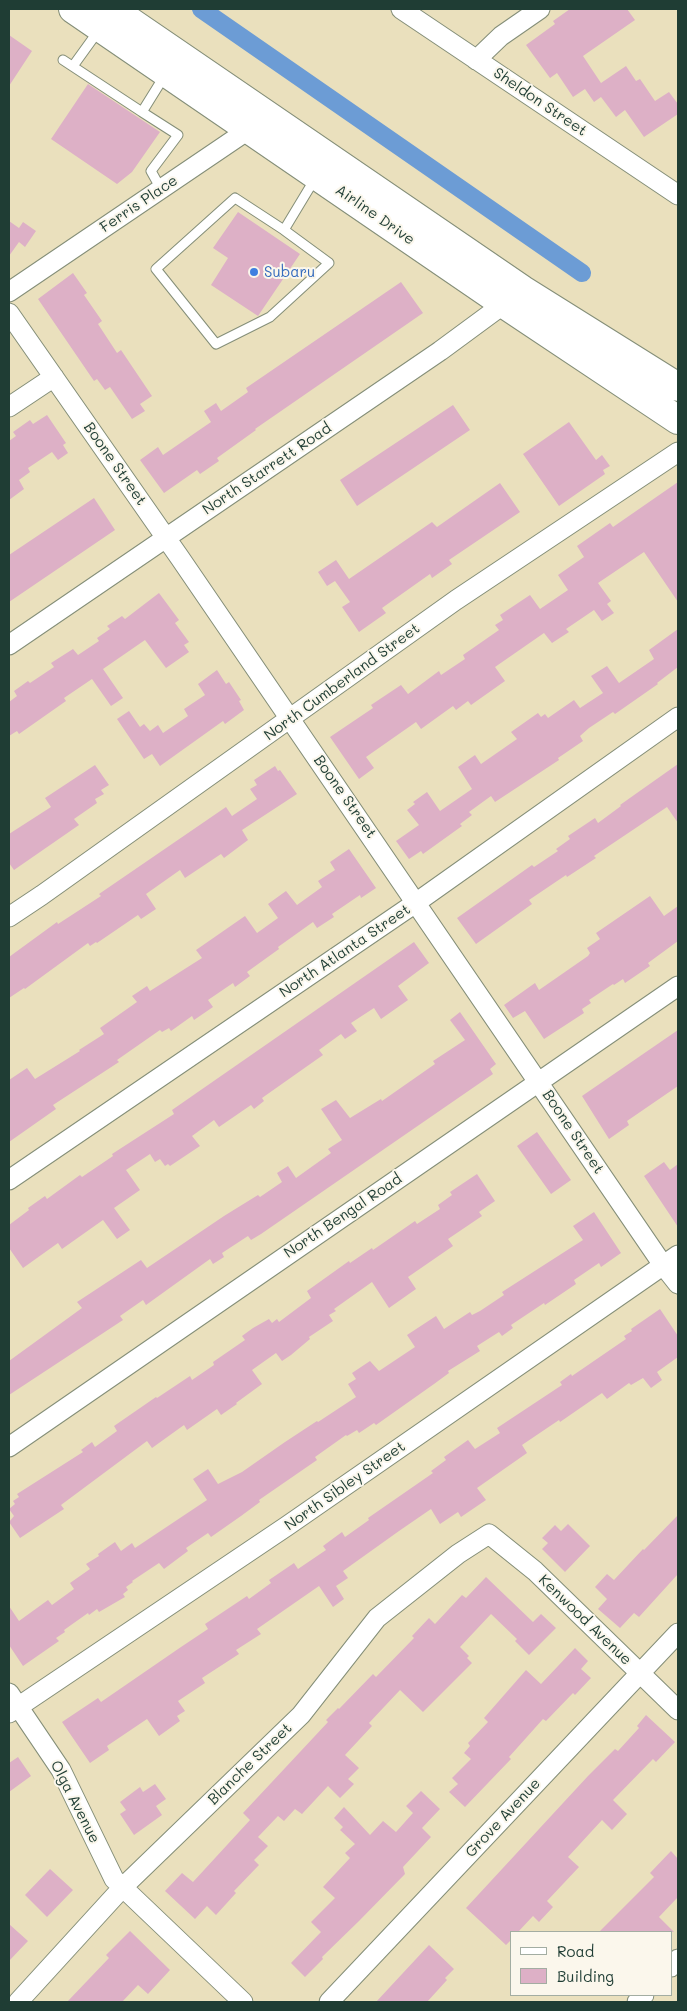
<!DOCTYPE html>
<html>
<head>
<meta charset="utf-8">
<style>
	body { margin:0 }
	#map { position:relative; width:687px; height:2011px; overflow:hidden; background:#eae0bd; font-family:Mali,sans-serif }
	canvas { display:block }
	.frame { position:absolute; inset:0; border:10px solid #1f3d34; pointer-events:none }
	.legend { position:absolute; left:510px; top:1931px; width:162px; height:65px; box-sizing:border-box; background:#fbf7ec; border:1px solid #a3ada2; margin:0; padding:6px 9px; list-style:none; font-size:15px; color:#1f3d34 }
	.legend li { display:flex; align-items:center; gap:10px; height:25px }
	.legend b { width:25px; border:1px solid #a3ada2 }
</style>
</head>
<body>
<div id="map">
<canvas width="687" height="2011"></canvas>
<div class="frame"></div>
<ul class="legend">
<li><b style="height:6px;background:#fff"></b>Road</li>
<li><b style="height:14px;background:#ddb0c6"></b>Building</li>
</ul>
</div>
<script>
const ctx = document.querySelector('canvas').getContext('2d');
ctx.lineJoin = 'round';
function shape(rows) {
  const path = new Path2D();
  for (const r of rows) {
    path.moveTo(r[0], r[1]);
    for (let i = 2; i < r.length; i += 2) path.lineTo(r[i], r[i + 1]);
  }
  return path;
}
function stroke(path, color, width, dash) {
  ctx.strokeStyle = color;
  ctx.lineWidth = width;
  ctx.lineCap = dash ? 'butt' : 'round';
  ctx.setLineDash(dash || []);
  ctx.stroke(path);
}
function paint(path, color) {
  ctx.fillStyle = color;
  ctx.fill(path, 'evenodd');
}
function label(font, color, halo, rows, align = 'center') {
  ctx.font = font + ' Mali,sans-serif';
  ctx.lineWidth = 4;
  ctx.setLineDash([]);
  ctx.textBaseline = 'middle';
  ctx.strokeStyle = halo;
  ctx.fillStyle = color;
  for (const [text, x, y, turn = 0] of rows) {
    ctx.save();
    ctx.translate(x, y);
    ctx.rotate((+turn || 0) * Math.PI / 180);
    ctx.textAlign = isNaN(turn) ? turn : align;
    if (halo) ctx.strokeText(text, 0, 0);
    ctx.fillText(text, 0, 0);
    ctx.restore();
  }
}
const canal = shape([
	[201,9,582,273]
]);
const building = shape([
	[570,9,627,9,635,20,583,56,601,83,626,66,636,81,640,79,655,101,669,92,678,104,678,114,644,137,625,110,616,117,601,97,594,102,585,89,573,97,557,73,550,78,526,45,555,24,553,21],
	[9,35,32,51,9,86],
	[88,84,160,132,132,172,117,184,51,139],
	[238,212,300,254,258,316,211,285,228,258,213,248],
	[9,221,19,228,23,222,36,231,25,247,19,242,9,256],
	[73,273,87,293,84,295,102,321,98,324,117,353,121,350,152,396,140,404,145,411,132,419,110,387,105,390,97,379,94,381,38,299],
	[401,282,423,313,255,429,256,430,217,458,219,461,200,474,197,470,164,493,140,460,158,447,163,455,211,422,204,411,216,403,221,411,248,392,246,388],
	[453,405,470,430,357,506,340,480],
	[47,415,66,443,63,445,68,453,58,460,52,452,28,468,30,472,19,480,24,489,9,500,9,441,16,436,13,432,30,420,33,424],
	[569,422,596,460,602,455,610,466,603,470,605,474,559,506,523,454],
	[678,482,678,602,644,552,598,583,611,601,607,604,614,613,602,621,594,610,566,629,569,632,552,643,544,633,495,667,505,681,471,705,468,701,456,710,453,706,421,729,416,722,366,757,374,768,359,779,330,737,373,708,371,705,401,685,408,694,439,671,441,675,465,659,463,655,499,630,495,625,503,620,500,615,530,595,540,609,568,590,558,575,584,557,577,546,610,523,613,527],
	[500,483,520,512,449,560,452,564,432,578,430,574,382,608,386,613,359,632,342,607,350,602,335,581,327,586,318,572,336,560,349,579,432,522,437,527],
	[94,498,115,530,9,602,9,555],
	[159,593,179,620,175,623,189,642,184,645,189,652,166,668,145,640,103,669,123,698,111,706,92,679,64,698,66,701,19,734,17,731,9,736,9,702,17,696,14,691,28,681,30,683,54,667,51,663,73,649,78,655,99,641,97,638,110,629,107,626,122,616,125,619],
	[678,629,678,667,657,683,658,684,615,714,613,712,589,728,580,736,583,741,558,758,559,760,495,802,491,796,469,812,472,815,460,824,462,826,423,854,421,851,409,859,396,841,419,825,407,810,415,804,413,802,427,792,440,811,472,789,458,767,475,755,481,764,517,739,511,732,538,713,541,717,545,714,548,718,574,700,580,708,603,693,591,676,607,666,619,683,654,659,649,650],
	[217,670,226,684,229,682,241,700,239,701,244,710,225,724,223,721,160,766,152,754,144,759,117,719,129,711,140,727,144,724,150,731,158,725,163,733,188,716,184,709,205,695,198,684],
	[678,764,678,823,667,807,594,856,596,858,567,877,566,875,529,900,532,904,476,944,457,918,532,865,534,867,558,851,556,849,570,839,568,836,595,818,598,823,621,806,620,805],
	[95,765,109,785,101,790,104,794,95,799,97,803,74,819,79,825,14,870,9,863,9,834,51,807,45,798],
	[275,766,278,771,280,770,297,794,242,830,248,840,224,858,221,854,185,878,180,870,146,894,156,909,141,919,138,915,97,943,96,942,90,946,88,943,25,989,24,988,9,998,9,957,57,922,58,924,78,911,101,896,99,894,226,807,232,816,257,799,250,789,257,785,254,780],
	[349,849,376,888,361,898,360,895,332,914,334,917,317,928,313,922,278,947,279,949,247,972,250,976,235,987,233,983,208,1000,213,1007,194,1020,192,1016,171,1031,169,1028,162,1032,160,1030,117,1060,119,1062,53,1105,56,1109,9,1142,9,1080,27,1068,35,1079,80,1051,79,1050,104,1034,100,1028,137,1002,132,996,147,986,150,991,202,958,196,950,245,916,257,933,278,918,268,904,286,891,297,905,322,887,318,881,335,870,330,862],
	[650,896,664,916,678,906,678,941,648,963,650,966,625,983,623,979,614,985,613,984,589,1000,591,1003,582,1009,584,1013,544,1039,525,1011,513,1018,504,1005,535,983,539,990,588,956,590,953,587,948,600,939,596,933],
	[414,942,429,963,398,986,408,1000,381,1019,374,1008,351,1023,357,1031,345,1039,341,1034,319,1050,323,1055,262,1098,264,1101,254,1109,251,1105,219,1127,214,1120,192,1136,200,1146,170,1166,168,1164,165,1166,160,1159,155,1162,150,1154,126,1170,140,1190,114,1208,130,1230,117,1239,103,1220,62,1249,58,1243,23,1268,9,1248,9,1225,29,1210,28,1208,45,1196,47,1199,80,1175,82,1177,113,1156,112,1154,174,1114,172,1110],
	[460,1012,496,1064,490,1069,493,1074,261,1234,251,1240,248,1236,222,1253,224,1257,213,1264,210,1259,146,1305,143,1300,120,1316,123,1320,9,1395,9,1361,82,1308,77,1302,141,1260,147,1268,224,1216,258,1195,260,1197,282,1182,277,1173,288,1166,296,1178,331,1153,328,1149,342,1140,321,1109,336,1100,350,1118,381,1099,382,1101,435,1064,433,1061,465,1040,450,1020],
	[678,1030,678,1086,627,1121,629,1125,609,1139,582,1096],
	[537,1132,571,1180,551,1194,517,1146],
	[664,1162,670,1170,678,1164,678,1227,644,1176],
	[477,1174,495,1201,479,1212,482,1216,448,1239,453,1246,408,1277,416,1289,389,1308,372,1282,334,1309,336,1311,329,1315,333,1321,309,1337,310,1339,291,1355,282,1361,276,1353,252,1370,262,1384,236,1403,237,1404,221,1415,217,1409,187,1430,184,1425,152,1448,147,1441,61,1505,64,1509,20,1538,9,1522,14,1516,9,1509,15,1504,13,1501,19,1497,17,1494,83,1452,81,1450,92,1442,95,1447,117,1431,114,1426,156,1397,157,1398,190,1376,192,1380,214,1365,213,1362,245,1340,242,1336,253,1328,269,1319,272,1323,277,1319,279,1322,311,1298,307,1291,349,1261,350,1263,372,1248,373,1250,415,1221,417,1224,440,1209,438,1205,452,1195,450,1192],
	[594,1212,621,1253,601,1267,599,1263,574,1280,576,1284,545,1305,544,1303,511,1325,513,1328,502,1336,499,1332,477,1346,480,1351,448,1371,449,1373,434,1384,376,1425,374,1423,359,1433,357,1430,347,1436,346,1435,315,1457,317,1460,259,1500,260,1502,241,1516,211,1537,208,1533,186,1548,188,1551,164,1569,159,1563,132,1581,133,1582,126,1587,128,1590,123,1594,125,1597,99,1612,97,1609,89,1615,88,1613,64,1630,65,1632,56,1638,59,1641,23,1666,9,1645,9,1606,19,1621,48,1600,52,1605,74,1589,70,1583,90,1569,86,1564,99,1556,98,1554,115,1542,121,1551,132,1543,135,1548,207,1500,193,1479,208,1469,218,1484,242,1472,285,1442,317,1421,318,1422,356,1397,348,1384,356,1379,352,1373,370,1361,379,1371,415,1347,407,1335,436,1316,444,1329,470,1312,472,1315,480,1311,504,1295,502,1292,583,1240,573,1226],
	[660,1309,678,1336,678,1357,657,1372,662,1380,651,1388,643,1378,631,1385,629,1383,607,1399,602,1393,560,1422,559,1420,522,1445,527,1453,477,1488,486,1500,461,1517,458,1512,440,1524,431,1509,399,1531,343,1571,348,1578,336,1586,344,1599,333,1607,319,1586,257,1629,261,1634,236,1650,239,1654,202,1678,205,1683,178,1701,185,1711,177,1716,180,1721,159,1736,147,1719,107,1746,109,1750,90,1763,62,1722,98,1698,101,1702,181,1647,208,1629,205,1624,247,1596,249,1599,271,1583,269,1580,294,1563,298,1569,326,1550,323,1546,342,1532,345,1537,369,1520,368,1518,433,1473,431,1471,446,1460,444,1457,468,1440,475,1449,500,1433,497,1428,562,1385,560,1382,571,1374,572,1376,626,1339,624,1336,632,1331,631,1329],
	[678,1515,678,1574,639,1617,634,1613,620,1628,598,1609,607,1599,595,1587,607,1574,614,1580,643,1549,644,1550],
	[568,1524,590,1546,565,1572,542,1549,548,1543,542,1538,555,1525,561,1531],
	[486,1577,533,1622,541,1614,556,1628,529,1655,515,1641,517,1639,491,1614,460,1647,469,1656,467,1658,472,1663,423,1712,400,1690,369,1723,372,1726,345,1755,359,1768,348,1779,354,1784,340,1798,328,1786,302,1814,295,1809,284,1821,278,1816,258,1837,268,1846,254,1860,259,1865,234,1891,236,1893,216,1915,207,1906,195,1919,165,1891,182,1873,193,1882,250,1820,243,1813,328,1722,326,1720,338,1708,339,1709,373,1674,376,1677,414,1638,412,1636,429,1618,435,1624,462,1595,466,1598],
	[575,1648,588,1661,581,1669,591,1678,575,1695,573,1693,546,1721,543,1719,509,1757,511,1759,465,1807,449,1792,458,1784,452,1778,471,1759,464,1753,470,1746,468,1743,488,1722,484,1718,526,1670,541,1684],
	[646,1715,675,1742,656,1762,653,1759,613,1800,627,1814,612,1830,602,1820,568,1857,579,1867,547,1901,553,1907,539,1922,533,1916,518,1932,511,1932,511,1940,506,1945,466,1908,588,1776,615,1749,618,1751,639,1728,637,1726],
	[18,1757,31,1776,9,1792,9,1763],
	[155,1784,166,1799,156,1806,162,1815,134,1835,120,1814,126,1810,120,1802,140,1787,143,1792],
	[421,1791,440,1809,422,1828,431,1837,403,1867,405,1874,359,1921,322,1957,323,1959,305,1977,291,1963,321,1932,311,1922,335,1898,323,1887,350,1858,345,1853,355,1844,340,1830,343,1827,334,1818,344,1807,370,1835,383,1821,396,1832,413,1813,406,1806],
	[671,1851,678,1859,678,1897,659,1917,674,1932,599,1932,654,1877,650,1873],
	[50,1869,73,1890,47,1917,25,1895],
	[9,1924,28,1941,9,1961],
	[130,1931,170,1970,148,1994,138,1985,122,2002,67,2002,109,1958,106,1955],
	[429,1945,454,1969,445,1978,447,1980,427,2002,376,2002]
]);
const lane = shape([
	[63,60,142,112,165,75],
	[73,66,99,30],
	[142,112,178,135,151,171,161,189],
	[284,230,235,198,156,269,216,344,270,317,329,263,284,230,316,177]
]);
const street = shape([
	[401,9,678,195],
	[476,60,501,36,540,9],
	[9,292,257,124],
	[9,313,180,558,663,1265,678,1284],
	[9,407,54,377],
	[9,645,440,351,512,298],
	[9,917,42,895,456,600,678,452],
	[9,1180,417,902,678,717],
	[9,1447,678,986],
	[9,1693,61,1770,114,1879,243,2002],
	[9,1713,287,1526,678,1255],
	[671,1967,678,1959],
	[18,2002,123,1887,301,1715,377,1618,458,1554,489,1534,535,1571,678,1710],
	[329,2002,678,1633],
	[637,2002,644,1995]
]);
const highway = shape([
	[73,9,504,304,678,420],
	[112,9,523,290,678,387]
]);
const markers = [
	[254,272,5,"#3f7fe0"]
];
const streetNames = [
	["Sheldon Street",540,102,34],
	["Ferris Place",139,204,-34],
	["Airline Drive",375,215,35],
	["Boone Street",115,464,55],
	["North Starrett Road",267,469,-34],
	["North Cumberland Street",342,682,-36],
	["Boone Street",345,797,55],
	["North Atlanta Street",345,951,-34],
	["Boone Street",573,1132,56],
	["North Bengal Road",343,1216,-34],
	["North Sibley Street",345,1486,-35],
	["Kenwood Avenue",585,1620,44],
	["Blanche Street",250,1764,-44],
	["Olga Avenue",75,1802,63],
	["Grove Avenue",503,1818,-47]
];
const shopNames = [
	["Subaru",264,272]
];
stroke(canal, '#6c9cd5', 18);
paint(building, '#ddb0c6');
stroke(lane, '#848e78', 11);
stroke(street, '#848e78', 21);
stroke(highway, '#848e78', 30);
stroke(lane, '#fff', 9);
stroke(street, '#fff', 19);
stroke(highway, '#fff', 28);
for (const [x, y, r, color] of markers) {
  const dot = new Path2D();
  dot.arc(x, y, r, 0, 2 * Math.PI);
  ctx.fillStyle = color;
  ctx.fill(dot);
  stroke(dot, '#fbf7ec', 2);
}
label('15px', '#1f3d34', '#fbf7ec', streetNames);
label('15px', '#366cbe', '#fbf7ec', shopNames, 'left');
</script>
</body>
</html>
